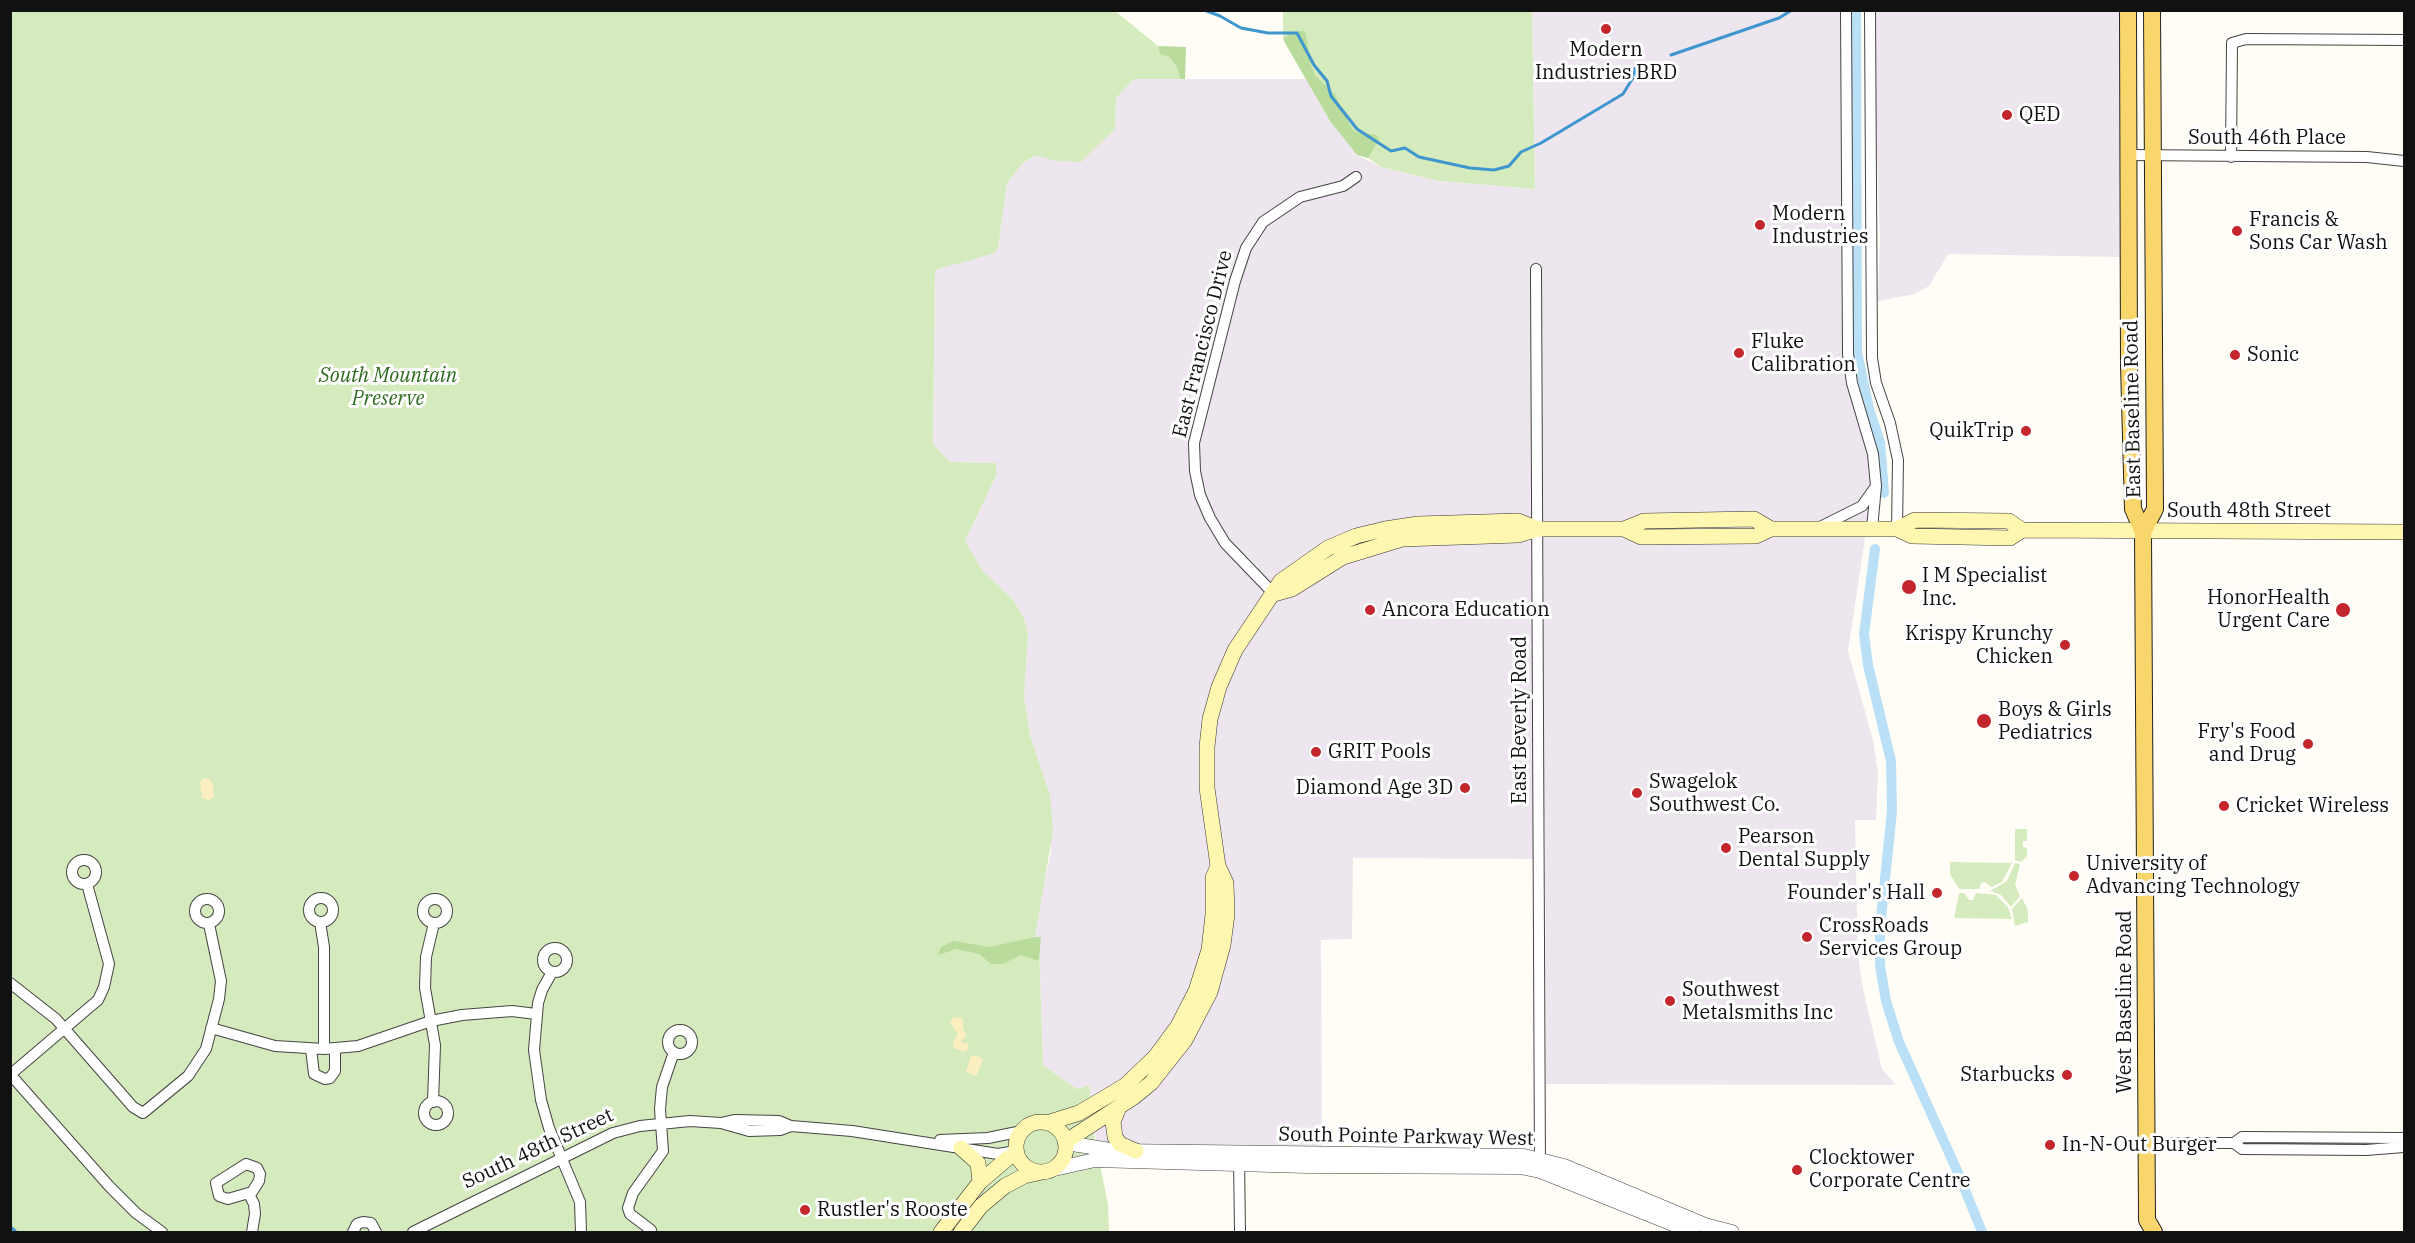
<!DOCTYPE html>
<html>
<head>
<meta charset="utf-8">
<style>
	body { margin:0 }
	#map { position:relative; width:2415px; height:1243px; overflow:hidden; background:#fffdf5; font-family:"IBM Plex Serif",serif }
	canvas { display:block }
	.frame { position:absolute; inset:0; border:12px solid #111; pointer-events:none }
</style>
</head>
<body>
<div id="map">
<canvas width="2415" height="1243"></canvas>
<div class="frame"></div>
</div>
<script>
const ctx = document.querySelector('canvas').getContext('2d');
ctx.lineJoin = 'round';
function paint(path, color) {
  ctx.fillStyle = color;
  ctx.fill(path, 'evenodd');
}
function shape(rows) {
  const path = new Path2D();
  for (const r of rows) {
    if (r.length === 3) {
      path.moveTo(r[0] + r[2], r[1]);
      path.arc(r[0], r[1], r[2], 0, 2 * Math.PI);
      continue;
    }
    path.moveTo(r[0], r[1]);
    for (let i = 2; i < r.length; i += 2) path.lineTo(r[i], r[i + 1]);
  }
  return path;
}
function stroke(path, color, width, dash) {
  ctx.strokeStyle = color;
  ctx.lineWidth = width;
  ctx.lineCap = dash ? 'butt' : 'round';
  ctx.setLineDash(dash || []);
  ctx.stroke(path);
}
function label(font, color, halo, rows, align = 'center') {
  ctx.font = font + ' "IBM Plex Serif",serif';
  ctx.lineWidth = 6;
  ctx.setLineDash([]);
  ctx.textBaseline = 'middle';
  ctx.strokeStyle = halo;
  ctx.fillStyle = color;
  for (const [text, x, y, turn = 0] of rows) {
    ctx.save();
    ctx.translate(x, y);
    ctx.rotate((+turn || 0) * Math.PI / 180);
    ctx.textAlign = isNaN(turn) ? turn : align;
    if (halo) ctx.strokeText(text, 0, 0);
    ctx.fillText(text, 0, 0);
    ctx.restore();
  }
}
const industrial = shape([
	[1532,11,1842,11,1844,345,1872,458,1873,485,1848,651,1873,740,1878,773,1876,820,1855,820,1858,955,1863,989,1882,1069,1896,1085,1546,1084,1545,819,1538,819,1538,859,1353,858,1352,939,1321,940,1322,1147,1098,1156,1089,1085,1077,1089,1043,1065,1039,945,1041,938,1035,937,1042,891,1051,853,1050,795,1030,735,1024,696,1028,635,1024,618,1013,600,982,570,965,541,996,476,996,463,950,462,933,444,935,269,995,253,998,248,1007,183,1023,163,1036,155,1081,162,1115,129,1116,98,1134,79,1306,79,1330,121,1357,155,1381,167,1439,181,1535,189],
	[1872,11,2119,11,2122,257,1948,254,1929,286,1915,294,1878,301,1880,239]
]);
const green = shape([
	[1114,10,1158,46,1161,54,1169,57,1177,67,1180,79,1134,79,1116,98,1115,129,1081,162,1056,161,1036,155,1023,163,1007,183,998,248,995,253,935,270,933,444,950,462,996,463,996,476,965,541,982,570,1013,600,1024,618,1028,635,1024,696,1030,735,1050,795,1053,831,1035,937,1025,940,1039,945,1043,1065,1077,1089,1089,1085,1095,1140,1108,1204,1109,1232,11,1232,10,11],
	[1283,11,1532,11,1535,189,1439,181,1381,167,1368,158,1357,150,1292,35,1283,38],
	[2015,829,2027,829,2027,841,2023,841,2023,847,2027,848,2027,856,2021,862,2015,860],
	[1950,862,2012,863,2002,882,1991,887,1985,882,1981,883,1979,889,1959,889,1950,874],
	[2015,863,2020,864,2015,885,2020,896,2011,907,2001,895,1990,891,2007,881],
	[1959,893,1964,893,1969,900,1973,900,1976,893,1996,895,2008,907,2012,919,1954,918],
	[2022,898,2028,910,2028,922,2015,926,2012,909]
]);
const forest = shape([
	[1298,31,1304,31,1306,35,1311,65,1315,75,1335,95,1351,127,1355,132,1377,135,1379,140,1368,158,1357,155,1330,121,1285,43,1283,38],
	[1158,46,1186,47,1185,79,1180,79,1177,67,1169,57,1160,54],
	[1035,937,1041,937,1039,961,1021,955,1003,964,991,964,979,954,956,949,938,955,941,947,953,941,990,947]
]);
const sand = shape([
	[204,778,210,779,213,785,214,797,209,800,202,798,200,782],
	[959,1017,963,1020,963,1029,967,1035,961,1042,968,1044,969,1048,964,1052,954,1048,953,1042,958,1034,950,1023,953,1018],
	[971,1056,979,1056,983,1060,976,1076,966,1072]
]);
const stream = shape([
	[1204,10,1220,16,1241,28,1268,33,1297,33,1314,65,1327,81,1331,96,1357,129,1391,151,1405,148,1419,157,1470,168,1494,170,1509,166,1521,152,1541,143,1623,94,1634,76,1635,68,1647,70],
	[1671,55,1779,18,1792,10],
	[10,1226,16,1232]
]);
const canal = shape([
	[1856,10,1857,352,1869,409,1880,442,1884,493],
	[1875,549,1864,634,1868,665,1891,761,1892,811,1880,928,1880,966,1886,1001,1899,1042,1959,1175,1982,1232]
]);
const minor = shape([
	[1846,10,1848,354,1852,383,1873,454,1876,486,1872,529],
	[1870,10,1872,358,1876,383,1890,423,1898,460,1897,529],
	[2130,155,2367,157,2404,161],
	[2231,157,2232,43,2246,39,2404,40],
	[1536,269,1540,1167],
	[1820,527,1862,506,1874,489],
	[1274,594,1225,543,1210,518,1200,495,1195,471,1194,443,1235,281,1246,248,1263,222,1300,197,1343,186,1356,177],
	[84,872,12],
	[321,910,12],
	[207,911,12],
	[435,911,12],
	[320,922,324,947,324,1049],
	[555,960,12],
	[552,972,542,990,538,1003,534,1050,541,1100,549,1128,580,1202,581,1232],
	[10,983,56,1019,133,1107,143,1113,188,1076,206,1049,219,999,221,981,209,924],
	[211,1028,275,1046,324,1049,358,1046,431,1021,462,1015,512,1011,536,1014],
	[680,1042,12],
	[311,1049,314,1074,325,1079,330,1078,335,1071,335,1048],
	[10,1074,109,1186,136,1213,162,1232],
	[11,1074,98,1000,104,987,109,964,87,884],
	[436,1113,12],
	[433,1102,435,1045,425,988,426,957,434,923],
	[721,1123,734,1120,779,1121,791,1126,852,1131,998,1154,1016,1151],
	[940,1140,988,1138,1022,1131],
	[2147,1143,2234,1143,2242,1137,2404,1138],
	[2234,1143,2242,1149,2366,1150,2404,1147],
	[1239,1158,1240,1232],
	[246,1164,257,1168,260,1174,259,1181,252,1192,228,1199,219,1196,216,1183,246,1164],
	[249,1194,254,1204,255,1214,252,1232],
	[651,1230,630,1214,628,1208,633,1193,663,1151,660,1109,662,1087,674,1052],
	[353,1232,357,1224,363,1222,371,1223,376,1232],
	[413,1232,613,1133,640,1126,690,1121,721,1123,749,1131,780,1130,791,1126]
]);
const tertiary = shape([
	[1066,1143,1117,1151,1524,1156,1564,1166,1705,1225,1732,1232],
	[1054,1169,1095,1160,1306,1166,1520,1167,1540,1171,1693,1232]
]);
const secondary = shape([
	[1624,529,1641,537,1756,536,1771,529,1897,529,1915,520,2009,521,2022,530],
	[1897,529,1912,536,2010,538,2022,530,2404,532],
	[1274,594,1292,589,1343,557,1402,539,1518,535,1538,529,1624,529,1644,521,1754,519,1771,529],
	[1119,1107,1113,1122,1115,1137,1120,1144,1136,1151],
	[1041,1147,25],
	[1047,1123,1079,1113,1126,1085,1156,1056,1178,1026,1196,991,1209,950,1213,915,1213,878,1218,866],
	[1065,1142,1134,1097,1151,1083,1185,1040,1210,992,1223,945,1227,914,1226,883,1218,866,1207,788,1207,747,1210,719,1219,687,1235,650,1281,581,1328,548,1356,536,1385,529,1418,524,1518,521,1538,529],
	[961,1148,978,1163,980,1182],
	[941,1232,980,1182,1008,1158,1017,1155],
	[961,1232,981,1206,1005,1186,1024,1176,1042,1172]
]);
const primary = shape([
	[2128,10,2129,365,2133,509,2143,532,2147,1220,2154,1232],
	[2143,532,2155,509,2152,10]
]);
const markers = [
	[1606,29,6,"#c4262e"],
	[2007,115,6,"#c4262e"],
	[1760,225,6,"#c4262e"],
	[2237,231,6,"#c4262e"],
	[1739,353,6,"#c4262e"],
	[2235,355,6,"#c4262e"],
	[2026,431,6,"#c4262e"],
	[1909,587,8,"#c4262e"],
	[1370,610,6,"#c4262e"],
	[2343,610,8,"#c4262e"],
	[2065,645,6,"#c4262e"],
	[1984,721,8,"#c4262e"],
	[2308,744,6,"#c4262e"],
	[1316,752,6,"#c4262e"],
	[1465,788,6,"#c4262e"],
	[1637,793,6,"#c4262e"],
	[2224,806,6,"#c4262e"],
	[1726,848,6,"#c4262e"],
	[2074,876,6,"#c4262e"],
	[1937,893,6,"#c4262e"],
	[1807,937,6,"#c4262e"],
	[1670,1001,6,"#c4262e"],
	[2067,1075,6,"#c4262e"],
	[2050,1145,6,"#c4262e"],
	[1797,1170,6,"#c4262e"],
	[805,1210,6,"#c4262e"]
];
const poiNames = [
	["Modern",1606,50,"center"],
	["Industries BRD",1606,73,"center"],
	["QED",2019,115],
	["Modern",1772,214],
	["Industries",1772,237],
	["Francis &",2249,220],
	["Sons Car Wash",2249,243],
	["Fluke",1751,342],
	["Calibration",1751,365],
	["Sonic",2247,355],
	["QuikTrip",2014,431,"right"],
	["I M Specialist",1922,576],
	["Inc.",1922,599],
	["HonorHealth",2330,598,"right"],
	["Urgent Care",2330,621,"right"],
	["Ancora Education",1382,610],
	["Krispy Krunchy",2053,634,"right"],
	["Chicken",2053,657,"right"],
	["Boys & Girls",1998,710],
	["Pediatrics",1998,733],
	["Fry's Food",2296,732,"right"],
	["and Drug",2296,755,"right"],
	["GRIT Pools",1328,752],
	["Swagelok",1649,782],
	["Southwest Co.",1649,805],
	["Diamond Age 3D",1453,788,"right"],
	["Cricket Wireless",2236,806],
	["Pearson",1738,837],
	["Dental Supply",1738,860],
	["University of",2086,864],
	["Advancing Technology",2086,887],
	["Founder's Hall",1925,893,"right"],
	["CrossRoads",1819,926],
	["Services Group",1819,949],
	["Southwest",1682,990],
	["Metalsmiths Inc",1682,1013],
	["Starbucks",2055,1075,"right"],
	["In-N-Out Burger",2062,1145],
	["Clocktower",1809,1158],
	["Corporate Centre",1809,1181],
	["Rustler's Rooste",817,1210]
];
const streetNames = [
	["South 46th Place",2267,138],
	["East Francisco Drive",1203,344,-76],
	["East Baseline Road",2133,409,-91],
	["South 48th Street",2249,511],
	["East Beverly Road",1520,720,-90],
	["West Baseline Road",2125,1002,-90],
	["South Pointe Parkway West",1406,1137,1],
	["South 48th Street",538,1149,-25]
];
const parkNames = [
	["South Mountain",388,376],
	["Preserve",388,399]
];
paint(industrial, '#eee6ef');
paint(green, '#d5ebbd');
paint(forest, '#b9dc9c');
paint(sand, '#fbeec1');
stroke(stream, '#3f96cf', 3);
stroke(canal, '#b9e0f7', 10);
stroke(minor, '#444', 12);
stroke(tertiary, '#444', 15);
stroke(secondary, '#333', 16);
stroke(primary, '#222', 18);
stroke(minor, '#fff', 10);
stroke(tertiary, '#fff', 14);
stroke(secondary, '#fff6b0', 15);
stroke(primary, '#f9d66b', 16);
for (const [x, y, r, color] of markers) {
  const dot = new Path2D();
  dot.arc(x, y, r, 0, 2 * Math.PI);
  ctx.fillStyle = color;
  ctx.fill(dot);
  stroke(dot, '#fff', 2);
}
label('20px', '#111', '#fff', poiNames, 'left');
label('20px', '#111', '#fff', streetNames);
label('italic 20px', '#2f6b1f', '#fff', parkNames);
</script>
</body>
</html>
